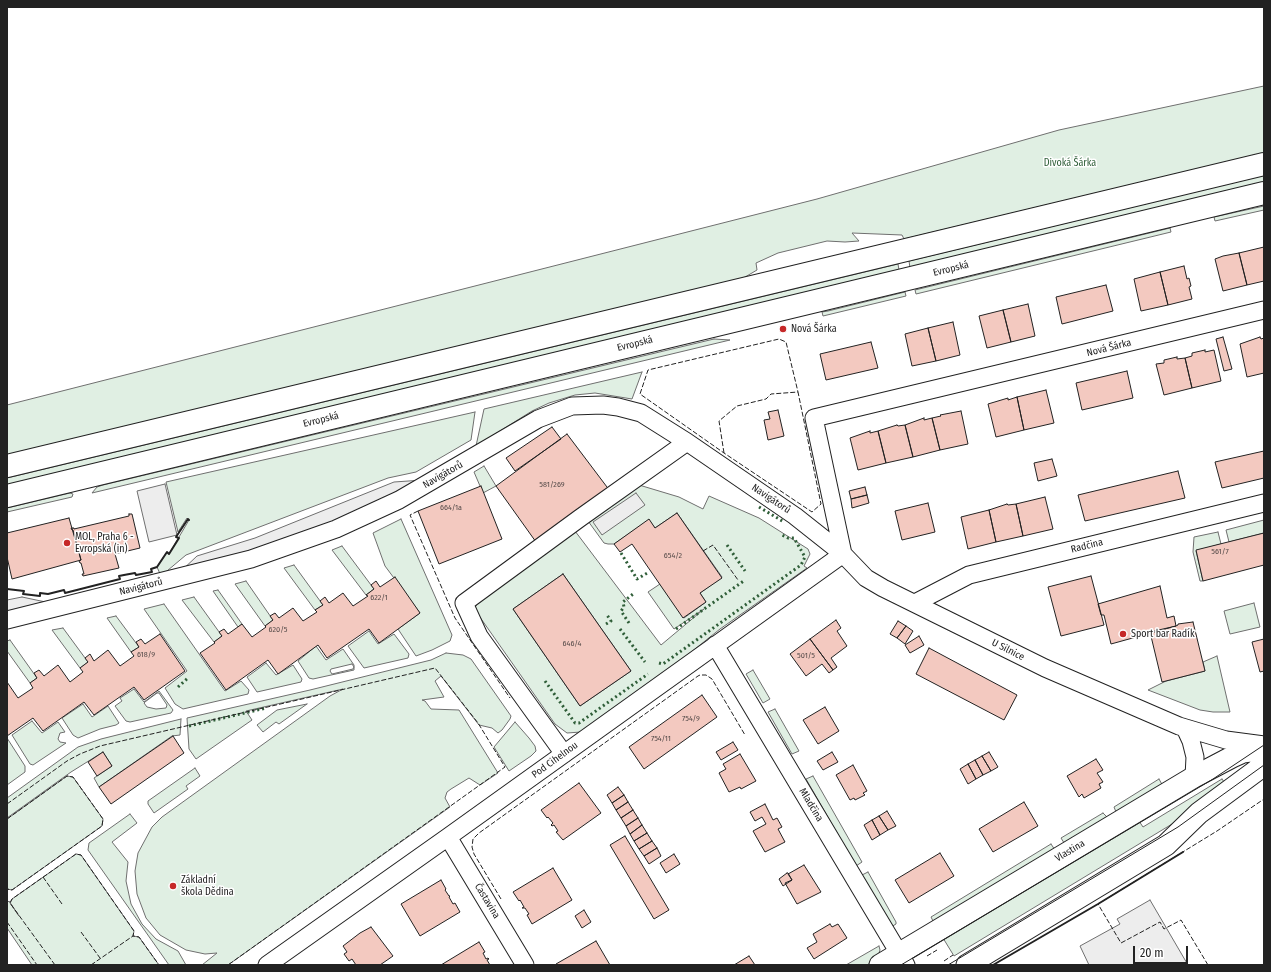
<!DOCTYPE html>
<html>
<head>
<meta charset="utf-8">
<style>
	body { margin:0 }
	#map { position:relative; width:1271px; height:972px; overflow:hidden; background:#fff; font-family:"Fira Sans Condensed",sans-serif }
	canvas { display:block }
	.frame { position:absolute; inset:0; border:8px solid #222; pointer-events:none }
	.scale { position:absolute; left:1133px; top:946px; width:55px; height:18px; box-sizing:border-box; border:2px solid #222; border-top:0; padding-left:5px; font-size:12px; line-height:14px; white-space:nowrap; color:#222; -webkit-text-stroke:3px #fff; paint-order:stroke }
</style>
</head>
<body>
<div id="map">
<canvas width="1271" height="972"></canvas>
<div class="frame"></div>
<div class="scale">20 m</div>
</div>
<script>
const ctx = document.querySelector('canvas').getContext('2d');
ctx.lineJoin = 'round';
function paint(path, color) {
  ctx.fillStyle = color;
  ctx.fill(path, 'evenodd');
}
function shape(rows) {
  const path = new Path2D();
  for (const r of rows) {
    path.moveTo(r[0], r[1]);
    for (let i = 2; i < r.length; i += 2) path.lineTo(r[i], r[i + 1]);
  }
  return path;
}
function stroke(path, color, width, dash) {
  ctx.strokeStyle = color;
  ctx.lineWidth = width;
  ctx.lineCap = dash ? 'butt' : 'round';
  ctx.setLineDash(dash || []);
  ctx.stroke(path);
}
function label(font, color, halo, rows, align = 'center') {
  ctx.font = font + ' "Fira Sans Condensed",sans-serif';
  ctx.lineWidth = 3;
  ctx.setLineDash([]);
  ctx.textBaseline = 'middle';
  ctx.strokeStyle = halo;
  ctx.fillStyle = color;
  for (const [text, x, y, turn = 0] of rows) {
    ctx.save();
    ctx.translate(x, y);
    ctx.rotate((+turn || 0) * Math.PI / 180);
    ctx.textAlign = isNaN(turn) ? turn : align;
    if (halo) ctx.strokeText(text, 0, 0);
    ctx.fillText(text, 0, 0);
    ctx.restore();
  }
}
const green = shape([
	[1264,86,1264,153,904,239,902,235,852,233,859,241,845,242,827,241,778,253,756,263,757,270,740,280,7,456,7,405,817,199,1059,130,1264,86],
	[1264,175,1264,182,910,268,909,261,1264,175],
	[1264,206,1264,210,1215,221,1214,217,1264,206],
	[1170,228,1171,232,916,294,915,290,1170,228],
	[898,264,899,270,7,485,7,478,898,264],
	[905,292,906,296,823,316,822,312,828,311,905,292],
	[714,339,730,340,92,493,97,487,103,485,714,339],
	[642,372,632,399,595,393,575,395,549,403,532,411,476,446,484,409,642,372],
	[475,412,471,440,416,472,388,478,186,555,161,576,157,567,167,552,169,554,189,520,187,518,178,532,166,482,475,412],
	[484,466,496,486,483,493,474,472,484,466],
	[639,485,679,497,703,509,709,496,759,518,808,549,810,554,804,566,807,568,720,629,670,669,581,732,567,733,555,724,477,613,475,608,479,598,575,531,661,645,704,609,674,629,648,592,660,584,684,618,706,602,700,593,722,577,677,513,655,528,649,520,614,544,608,544,604,543,588,521,639,485],
	[563,574,631,671,580,706,513,609,563,574],
	[70,493,73,494,72,497,7,512,7,508,70,493],
	[401,519,452,635,450,641,432,650,416,656,398,629,420,613,385,566,373,533,401,519],
	[1264,520,1264,533,1229,542,1226,530,1264,520],
	[1218,532,1221,544,1196,551,1203,581,1200,581,1193,552,1194,537,1218,532],
	[342,546,374,589,366,595,332,550,342,546],
	[294,565,323,605,315,610,284,568,294,565],
	[246,581,273,620,265,626,235,584,246,581],
	[218,590,242,624,238,627,213,591,218,590],
	[194,597,222,636,214,642,182,600,194,597],
	[1254,603,1260,627,1230,634,1224,611,1254,603],
	[164,604,225,691,241,681,249,690,248,694,183,709,175,704,165,688,187,671,144,609,164,604],
	[116,616,139,647,131,652,107,618,116,616],
	[63,628,88,662,80,668,52,630,63,628],
	[369,631,378,644,394,634,409,654,408,658,364,668,348,646,369,631],
	[10,640,37,678,30,683,7,651,7,641,10,640],
	[316,646,326,660,343,649,354,665,354,670,313,679,309,678,298,661,316,646],
	[352,664,354,667,353,669,332,674,330,671,331,669,352,664],
	[446,653,463,655,471,659,511,716,510,719,502,730,498,733,492,728,479,725,441,676,435,681,444,697,422,700,425,701,431,709,459,710,498,773,480,785,469,778,451,789,447,792,445,798,450,807,228,965,202,965,217,953,205,954,186,950,160,935,146,918,137,894,135,871,138,853,152,827,162,817,330,696,343,689,246,711,252,720,196,759,189,749,187,718,310,690,431,660,446,653],
	[1217,656,1230,712,1213,712,1200,710,1148,690,1166,681,1205,671,1203,662,1217,656],
	[266,663,276,675,293,665,302,679,301,682,257,692,247,677,266,663],
	[753,670,770,699,763,703,746,674,753,670],
	[134,689,144,702,159,691,173,710,171,713,130,722,126,721,115,706,122,701,120,698,134,689],
	[157,693,159,693,167,705,166,708,156,709,147,707,144,703,145,702,157,693],
	[83,704,92,717,108,706,119,723,116,725,100,729,78,738,73,735,62,718,83,704],
	[307,704,279,724,276,722,263,732,257,725,277,710,307,704],
	[775,709,799,751,792,754,768,712,775,709],
	[181,719,180,735,172,736,99,787,94,778,112,766,103,752,71,772,7,818,7,798,78,747,101,739,181,719],
	[32,721,42,733,58,722,65,732,60,733,58,739,60,742,66,743,33,765,30,764,12,735,32,721],
	[515,722,529,738,535,746,536,751,531,756,509,771,494,747,515,722],
	[7,738,25,766,25,772,7,785,7,738],
	[195,768,200,776,186,786,188,789,154,813,148,804,148,801,195,768],
	[67,776,73,777,103,819,102,826,12,890,7,889,7,819,67,776],
	[813,776,862,862,856,866,806,779,813,776],
	[1159,779,1164,788,1116,812,1114,807,1159,779],
	[1222,779,1227,786,1182,818,954,956,943,938,1139,821,1143,827,1222,779],
	[1103,813,1107,817,1066,846,1061,838,1103,813],
	[130,814,137,823,112,842,128,862,126,881,131,904,142,924,156,939,178,951,186,965,169,965,88,850,89,843,130,814],
	[1051,844,1055,850,935,925,931,917,1051,844],
	[76,854,81,855,134,931,133,936,139,937,159,965,32,965,7,928,7,903,9,901,19,916,10,903,12,899,76,854],
	[868,872,896,922,896,924,891,927,862,875,868,872],
	[879,946,880,950,878,956,873,961,867,965,846,965,879,946]
]);
const parking = shape([
	[423,480,328,524,245,555,180,572,197,556,255,538,394,482,423,480],
	[165,484,177,535,149,542,137,491,165,484],
	[636,493,645,505,602,535,593,522,636,493],
	[22,597,55,604,7,615,7,600,22,597],
	[1150,900,1188,965,1089,965,1080,946,1120,924,1117,919,1150,900]
]);
const building = shape([
	[1264,247,1264,281,1247,285,1239,253,1264,247],
	[1239,253,1247,285,1223,291,1215,259,1223,256,1239,253],
	[1184,266,1187,279,1189,278,1191,286,1189,287,1192,299,1168,305,1160,272,1184,266],
	[1160,272,1168,305,1141,311,1134,279,1160,272],
	[1106,285,1113,311,1062,324,1056,297,1106,285],
	[1028,304,1035,336,1011,342,1003,310,1028,304],
	[1003,310,1011,342,987,348,979,316,1003,310],
	[953,322,960,355,936,361,928,328,953,322],
	[928,328,936,361,912,366,905,334,928,328],
	[1223,337,1232,369,1224,371,1216,339,1223,337],
	[1260,337,1261,339,1264,338,1264,373,1247,377,1240,344,1260,337],
	[871,342,878,368,826,380,820,354,871,342],
	[1205,350,1205,352,1214,350,1221,381,1192,388,1185,358,1192,356,1192,353,1205,350],
	[1177,357,1177,359,1185,358,1192,388,1164,395,1156,364,1164,363,1164,360,1177,357],
	[1127,371,1133,398,1082,410,1076,383,1127,371],
	[1046,390,1054,423,1024,430,1017,397,1046,390],
	[1017,397,1024,430,996,437,988,404,1008,398,1008,400,1017,397],
	[778,410,784,436,768,440,764,420,770,419,768,412,778,410],
	[961,411,968,444,940,450,932,418,941,416,940,415,961,411],
	[924,418,924,420,932,418,940,450,913,457,905,425,924,418],
	[897,425,898,426,905,425,913,457,886,463,878,431,897,425],
	[552,427,561,439,515,471,506,458,552,427],
	[870,431,870,433,878,431,886,463,858,470,850,438,870,431],
	[567,434,610,491,536,542,496,486,567,434],
	[1264,451,1264,478,1222,488,1215,462,1264,451],
	[1052,459,1057,476,1038,481,1034,463,1052,459],
	[1178,471,1185,498,1085,521,1078,495,1178,471],
	[481,486,502,539,439,564,418,511,481,486],
	[865,487,867,495,851,499,849,491,865,487],
	[867,495,869,503,852,508,851,499,867,495],
	[1045,497,1053,529,1023,536,1016,504,1045,497],
	[928,503,935,532,902,540,895,511,928,503],
	[1007,504,1008,505,1016,504,1023,536,996,542,989,510,1007,504],
	[989,510,996,542,968,549,961,517,989,510],
	[677,513,722,578,700,593,706,602,683,618,632,544,620,552,614,544,649,519,655,528,677,513],
	[129,514,132,514,140,548,115,554,119,568,83,576,82,574,84,574,81,563,80,563,79,561,81,560,73,530,72,530,71,528,74,528,74,529,129,516,129,514],
	[69,518,81,560,12,579,7,557,7,533,69,518],
	[1264,533,1264,565,1203,581,1196,550,1264,533],
	[563,574,631,671,580,706,513,609,563,574],
	[1091,576,1104,625,1061,636,1048,587,1091,576],
	[395,577,420,613,379,643,369,629,327,658,318,645,278,674,268,660,226,690,200,653,215,643,214,642,222,636,219,632,224,629,228,634,242,624,252,637,266,627,265,626,273,620,270,616,275,613,279,618,293,608,303,621,317,612,315,610,323,605,320,601,325,597,329,603,343,593,353,606,368,596,366,595,374,589,371,585,376,581,380,587,395,577],
	[1160,586,1167,618,1174,616,1176,626,1111,644,1104,615,1101,615,1098,604,1160,586],
	[836,620,841,628,837,631,847,646,831,658,837,667,833,670,810,639,836,620],
	[898,621,906,626,897,638,890,634,898,621],
	[1193,622,1205,671,1162,682,1150,632,1176,626,1178,625,1178,624,1193,622],
	[906,626,913,631,905,644,897,638,906,626],
	[160,634,185,671,144,700,134,687,94,715,84,702,43,731,33,718,7,736,7,682,18,698,33,688,30,683,37,678,34,673,39,670,44,676,58,665,70,682,83,672,80,668,88,662,85,658,90,654,94,661,108,650,120,666,134,656,131,652,139,647,136,642,141,639,145,644,160,634],
	[919,636,924,645,910,653,905,645,919,636],
	[810,639,833,670,829,673,822,664,806,676,790,654,810,639],
	[1264,639,1264,671,1260,672,1252,642,1264,639],
	[929,648,1017,695,1004,720,916,674,929,648],
	[702,695,717,717,644,769,629,747,702,695],
	[825,707,839,731,818,744,803,720,825,707],
	[173,736,184,753,111,804,99,787,173,736],
	[733,742,738,750,721,760,716,752,733,742],
	[103,752,112,766,97,776,88,762,103,752],
	[832,752,838,762,823,770,817,761,832,752],
	[989,752,998,767,991,771,982,756,989,752],
	[740,754,756,781,741,789,740,787,729,792,719,773,726,769,723,764,740,754],
	[982,756,991,771,983,775,975,760,982,756],
	[1096,759,1103,770,1097,773,1103,782,1099,784,1101,788,1084,798,1082,794,1079,797,1067,776,1096,759],
	[975,760,983,775,976,779,968,764,975,760],
	[968,764,976,779,968,784,960,769,968,764],
	[853,765,867,791,863,793,865,795,855,800,854,798,850,800,836,775,853,765],
	[579,783,601,813,563,840,556,832,558,831,554,825,552,826,551,825,553,823,548,817,547,818,541,810,579,783],
	[618,787,624,795,612,803,607,795,618,787],
	[624,795,628,802,616,810,612,803,624,795],
	[628,802,633,810,621,818,616,810,628,802],
	[1024,802,1038,826,993,852,979,829,1024,802],
	[765,804,773,820,777,818,782,827,778,829,785,842,765,852,753,831,766,824,762,817,755,821,750,812,765,804],
	[633,810,638,818,626,826,621,818,633,810],
	[887,811,896,826,888,830,879,816,887,811],
	[879,816,888,830,880,835,872,820,879,816],
	[638,818,642,825,630,834,626,826,638,818],
	[872,820,880,835,872,840,864,825,872,820],
	[642,825,647,833,634,841,630,834,642,825],
	[647,833,652,841,639,849,634,841,647,833],
	[625,836,669,910,654,919,610,845,625,836],
	[652,841,657,848,644,856,639,849,652,841],
	[657,848,661,856,649,864,644,856,657,848],
	[940,853,954,876,909,903,895,880,940,853],
	[674,854,680,864,666,873,660,863,674,854],
	[804,865,821,892,797,904,785,883,792,880,788,874,804,865],
	[553,868,572,900,532,924,527,915,529,914,525,908,522,908,524,907,520,900,519,901,513,892,553,868],
	[787,873,788,873,792,880,783,886,779,879,787,873],
	[441,880,446,889,445,890,449,896,450,896,449,897,453,904,455,903,460,912,420,936,401,904,441,880],
	[584,910,591,922,582,928,575,916,584,910],
	[830,924,832,927,838,924,847,938,814,959,807,948,817,942,813,934,830,924],
	[371,927,393,956,380,965,356,965,352,959,349,961,344,954,347,952,343,946,360,933,371,927],
	[596,941,610,965,556,965,556,964,596,941],
	[479,942,485,952,483,953,486,959,488,958,489,959,487,960,490,965,441,965,479,942],
	[749,956,755,965,734,965,749,956]
]);
const minor = shape([
	[843,554,814,418,1264,310],
	[915,603,969,575,1264,503],
	[7,620,251,559,336,529,399,500,538,419,572,406,603,405,618,407,641,413,687,442,795,516,843,554,866,578,883,588,1045,668,1179,726,1226,740,1264,745],
	[715,645,906,965],
	[1185,728,1191,741,1195,757,1194,777],
	[564,754,479,636,464,603,580,518,687,442],
	[448,837,525,965],
	[267,965,448,837,843,554]
]);
const tertiary = shape([
	[880,965,1194,777,1232,757,1243,752,1264,749],
	[967,965,1166,845,1199,813,1264,765]
]);
const primary = shape([
	[7,466,1264,164],
	[7,496,1264,193]
]);
const tram = shape([
	[901,965,1213,779,1264,745],
	[948,965,1178,827,1264,765]
]);
const hedge = shape([
	[759,507,784,522],
	[727,545,745,571],
	[621,553,637,579,649,572],
	[629,623,621,611,624,607,623,602,633,594],
	[606,624,611,621,607,615],
	[620,629,645,662],
	[676,629,745,580],
	[659,663,663,664,801,565,805,557,794,538,788,538,782,535],
	[545,681,575,723,579,723,648,674],
	[178,687,189,677],
	[189,726,266,708]
]);
const fence = shape([
	[724,453,719,421,737,406,766,399,771,394,798,392,821,504,812,512,724,453,640,394,648,370,779,339,786,342,798,392],
	[418,511,410,515,455,618,510,698],
	[703,551,713,545,738,580],
	[7,804,67,761,80,754,100,746,435,668,478,723,505,767,228,965],
	[7,819,67,776,73,777,103,819,102,826,12,890,7,889],
	[43,877,62,904],
	[501,899,474,854,472,847,473,839,479,833,698,676,700,675,706,675,712,679,745,735],
	[7,922,37,965],
	[81,932,100,958],
	[927,956,937,950],
	[944,961,953,955],
	[55,965,10,903,12,899,76,854,81,855,134,931,133,936,139,937,159,965],
	[91,965,133,936],
	[1208,965,1181,920,1164,929,1160,922,1121,943,1098,904,1217,831,1264,799]
]);
const wall = shape([
	[7,589,24,591,23,594,40,596,40,593,48,594,64,590,65,593,120,579,119,576,124,575,135,573,136,575,152,572,151,569,157,567,167,552,169,554,179,538,176,537,188,519,189,520],
	[993,965,1098,904,1183,852]
]);
const markers = [
	[783,329,4,"#c62828"],
	[67,543,4,"#c62828"],
	[1123,634,4,"#c62828"],
	[173,886,4,"#c62828"]
];
const numberNames = [
	["581/269",552,485],
	["664/1a",451,508],
	["561/7",1220,552],
	["654/2",673,556],
	["622/1",379,598],
	["620/5",278,630],
	["646/4",572,644],
	["618/9",146,655],
	["501/5",806,656],
	["754/9",691,719],
	["754/11",661,739]
];
const parkNames = [
	["Divoká Šárka",1070,163]
];
const streetNames = [
	["Evropská",951,269,-14],
	["Evropská",635,344,-14],
	["Nová Šárka",1109,348,-14],
	["Evropská",321,420,-14],
	["Navigátorů",443,475,-30],
	["Navigátorů",771,499,34],
	["Radčina",1087,546,-14],
	["Navigátorů",141,587,-14],
	["U Silnice",1008,650,27],
	["Pod Cihelnou",555,760,-36],
	["Mladčina",811,805,59],
	["Vlastina",1070,851,-31],
	["Častavina",487,901,59]
];
const poiNames = [
	["Nová Šárka",791,329],
	["MOL, Praha 6 -",75,537],
	["Evropská (in)",75,549],
	["Sport bar Radík",1131,634],
	["Základní",181,880],
	["škola Dědina",181,892]
];
paint(green, '#e0efe3');
stroke(green, '#6f6f6f', 1);
paint(parking, '#ededed');
stroke(parking, '#6f6f6f', 1);
paint(building, '#f3c9c0');
stroke(building, '#222', 1);
stroke(minor, '#222', 19);
stroke(tertiary, '#222', 23);
stroke(primary, '#222', 24);
stroke(minor, '#fff', 17);
stroke(tertiary, '#fff', 21);
stroke(primary, '#fff', 22);
stroke(tram, '#222', 1);
stroke(hedge, '#2f5e38', 3, [2, 3]);
stroke(fence, '#222', 1, [5, 2]);
stroke(wall, '#222', 2);
for (const [x, y, r, color] of markers) {
  const dot = new Path2D();
  dot.arc(x, y, r, 0, 2 * Math.PI);
  ctx.fillStyle = color;
  ctx.fill(dot);
  stroke(dot, '#fff', 1.5);
}
label('8px', '#564c4a', null, numberNames);
label('10px', '#2f5e38', '#fff', parkNames);
label('10px', '#222', '#fff', streetNames);
label('10px', '#222', '#fff', poiNames, 'left');
</script>
</body>
</html>
